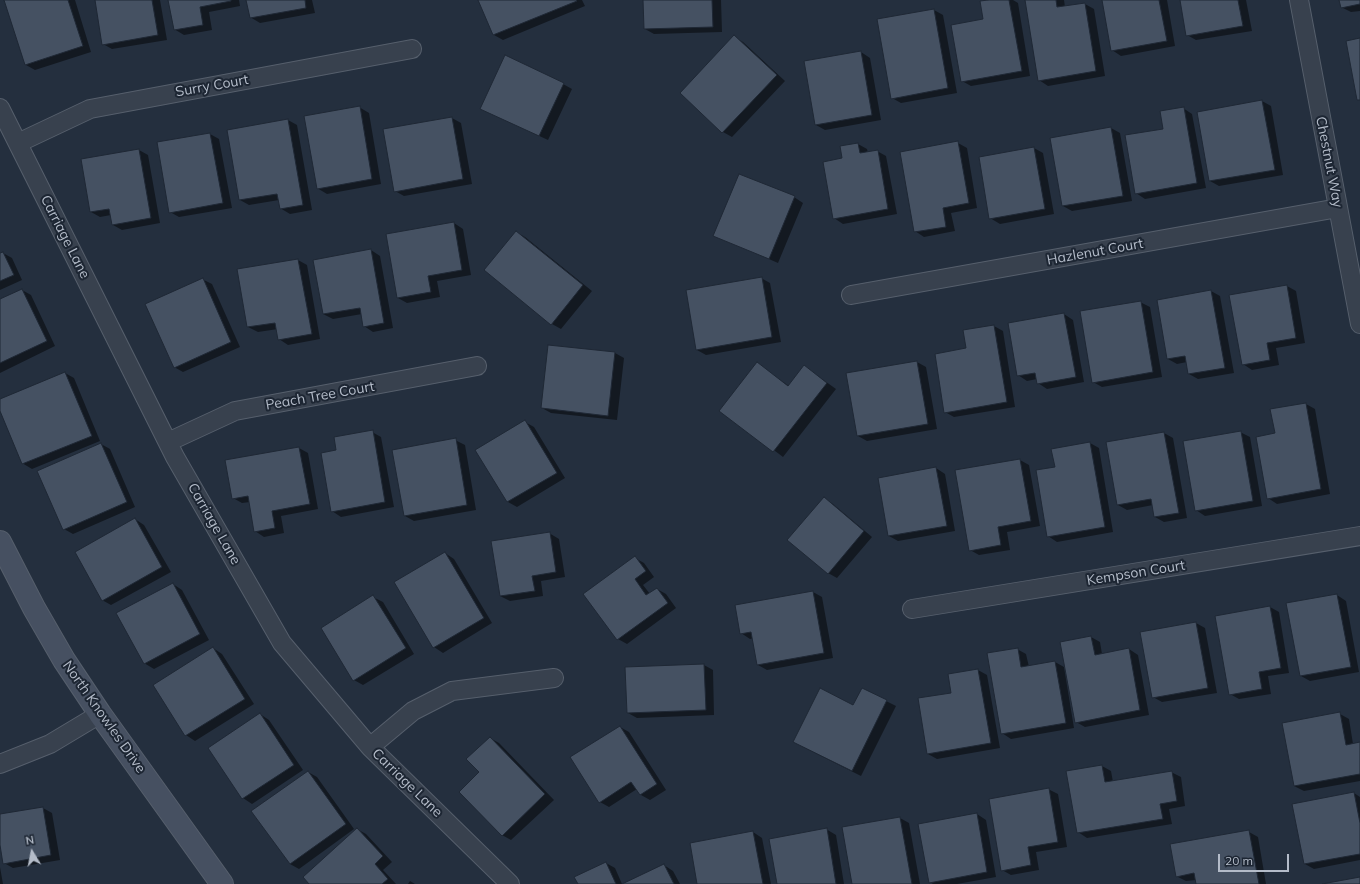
<!DOCTYPE html>
<html>
<head>
<meta charset="utf-8">
<style>
	body { margin:0 }
	#map { position:relative; width:1360px; height:884px; overflow:hidden; background:#242f3e; font-family:Mulish,sans-serif }
	canvas { display:block }
	.north { position:absolute; left:12px; top:832px; width:40px; height:40px; -webkit-text-stroke:3px #1d2633; paint-order:stroke; rotate:350deg; font-size:11px; font-weight:700; line-height:16px; text-align:center; color:#b4bcc9 }
	.north::after { content:''; display:block; margin:auto; width:14px; height:18px; background:#b4bcc9; clip-path:polygon(50% 0,100% 100%,50% 72%,0 100%) }
	.scale { position:absolute; left:1218px; top:854px; width:71px; height:18px; box-sizing:border-box; border:2px solid #b4bcc9; border-top:0; padding-left:5px; font-size:12px; line-height:14px; white-space:nowrap; color:#b4bcc9; -webkit-text-stroke:3px #1d2633; paint-order:stroke }
</style>
</head>
<body>
<div id="map">
<canvas width="1360" height="884"></canvas>
<div class="north">N</div>
<div class="scale">20 m</div>
</div>
<script>
const ctx = document.querySelector('canvas').getContext('2d');
ctx.lineJoin = 'round';
function paint(path, color) {
  ctx.fillStyle = color;
  ctx.fill(path, 'evenodd');
}
function shape(rows) {
  const path = new Path2D();
  for (const r of rows) {
    path.moveTo(r[0], r[1]);
    for (let i = 2; i < r.length; i += 2) path.lineTo(r[i], r[i + 1]);
  }
  return path;
}
function stroke(path, color, width, dash) {
  ctx.strokeStyle = color;
  ctx.lineWidth = width;
  ctx.lineCap = dash ? 'butt' : 'round';
  ctx.setLineDash(dash || []);
  ctx.stroke(path);
}
function label(font, color, halo, rows, align = 'center') {
  ctx.font = font + ' Mulish,sans-serif';
  ctx.lineWidth = 4;
  ctx.setLineDash([]);
  ctx.textBaseline = 'middle';
  ctx.strokeStyle = halo;
  ctx.fillStyle = color;
  for (const [text, x, y, turn = 0] of rows) {
    ctx.save();
    ctx.translate(x, y);
    ctx.rotate((+turn || 0) * Math.PI / 180);
    ctx.textAlign = isNaN(turn) ? turn : align;
    if (halo) ctx.strokeText(text, 0, 0);
    ctx.fillText(text, 0, 0);
    ctx.restore();
  }
}
const shadow = shape([
	[5,0,75,0,91,52,35,70,26,65],
	[96,0,160,0,167,40,112,49,103,44],
	[169,0,239,0,240,6,209,12,212,30,184,35,174,29],
	[247,0,312,0,315,13,260,23,250,17],
	[479,0,582,0,585,6,503,40,494,35],
	[644,0,721,0,722,32,654,34,645,29],
	[994,0,1013,0,1018,3,1030,76,971,86,962,81,984,20],
	[1026,0,1064,0,1065,7,1085,4,1094,9,1105,76,1048,86,1039,80],
	[1103,0,1167,0,1175,46,1121,56,1112,50],
	[1181,0,1246,0,1252,31,1196,40,1187,35],
	[1340,0,1360,0,1360,11,1351,12,1341,7],
	[934,10,943,15,957,93,901,103,892,98,878,20],
	[734,37,743,42,785,81,732,137,723,132,681,93],
	[861,52,870,58,881,120,825,130,816,125],
	[563,84,572,89,548,140,481,109],
	[1262,101,1271,106,1283,175,1219,186,1210,181],
	[359,107,369,113,381,184,327,194,317,188],
	[1183,108,1192,114,1206,188,1145,199,1136,193,1164,130],
	[452,118,461,123,472,184,404,196,395,191],
	[288,120,297,125,312,210,290,214,280,208,279,200,249,205,240,200],
	[1111,128,1120,133,1132,201,1072,211,1063,206,1051,139],
	[210,134,219,139,232,208,179,217,170,212,158,143],
	[958,143,967,148,977,208,951,213,955,231,924,237,915,231],
	[858,144,867,149,868,153,877,151,886,156,897,214,843,224,834,218,843,159,841,147],
	[1034,148,1043,153,1054,214,1000,224,990,218,980,157],
	[139,150,148,155,160,223,122,230,113,225,111,215,100,217,91,212],
	[794,197,803,203,778,263,714,235],
	[454,223,463,229,471,275,437,281,440,297,407,303,398,298],
	[516,232,525,237,592,291,561,329,552,324],
	[371,250,380,256,393,328,373,332,364,326,362,314,333,319,323,314],
	[3,253,12,258,22,280,0,290,0,254],
	[298,260,307,265,320,339,288,345,279,339,278,329,258,332,248,327,238,270],
	[761,278,770,283,781,342,706,355,697,350],
	[202,279,212,284,240,347,183,372,174,367],
	[1287,286,1296,291,1305,343,1276,348,1279,365,1252,370,1243,364],
	[22,290,31,295,55,346,0,373,0,301],
	[1211,291,1220,296,1234,373,1198,379,1189,374,1187,362,1177,364,1168,359,1158,301],
	[1140,302,1150,307,1162,377,1102,387,1093,382],
	[1064,314,1073,320,1084,382,1047,389,1038,383,1037,379,1027,381,1018,375,1009,324],
	[994,326,1003,331,1015,407,954,417,945,412,967,349],
	[549,346,615,353,624,358,617,420,551,413,542,408],
	[917,362,926,367,937,429,867,441,858,436,847,374],
	[757,364,789,386,804,366,836,389,783,457,721,410],
	[65,373,74,378,100,441,32,469,22,463,0,408,0,400],
	[1306,404,1315,409,1330,494,1277,504,1268,498,1276,434],
	[525,422,534,427,565,478,517,507,508,502,477,451],
	[372,432,381,437,394,507,341,517,332,511,338,451],
	[1240,432,1250,437,1262,506,1205,516,1196,510],
	[1164,433,1173,438,1187,518,1164,522,1155,517,1153,505,1127,510,1118,505,1107,443],
	[455,440,465,445,476,510,414,521,405,516],
	[1090,443,1099,448,1113,532,1057,542,1048,536,1056,468],
	[101,444,110,449,135,507,73,534,64,529],
	[299,448,308,453,318,509,281,516,284,533,264,537,255,531,250,502,242,503,233,498],
	[1020,460,1029,465,1040,526,1007,532,1010,550,979,555,970,550],
	[936,468,945,474,955,531,898,541,889,536,879,478],
	[824,498,833,504,872,537,837,578,828,573],
	[135,519,144,525,171,572,111,605,102,600],
	[549,533,559,539,565,577,541,581,543,596,510,601,500,596],
	[445,553,454,559,492,623,443,653,434,647],
	[635,558,644,563,654,577,643,585,650,594,657,589,666,594,676,608,627,644,618,639],
	[173,584,182,590,209,640,154,669,144,663],
	[813,592,822,597,833,658,767,670,758,665,754,638,750,639,741,633],
	[1337,595,1346,601,1359,672,1310,681,1301,676,1288,604],
	[373,597,383,602,414,654,363,685,354,680],
	[1270,607,1279,612,1289,673,1268,676,1271,694,1239,699,1230,694],
	[1196,623,1205,628,1217,693,1162,702,1153,697],
	[1091,637,1100,642,1102,654,1129,649,1138,655,1149,715,1085,727,1076,722],
	[213,648,222,654,254,704,195,741,186,735,154,685],
	[1017,649,1026,654,1029,667,1055,662,1064,667,1074,728,1011,739,1002,733],
	[704,665,713,670,714,715,637,718,628,713],
	[978,670,987,675,1000,748,937,759,928,754,952,693],
	[862,689,896,706,861,776,803,747,854,706],
	[260,714,269,720,303,770,252,804,243,798,209,748],
	[1340,714,1349,719,1353,744,1360,743,1360,781,1304,791,1294,786],
	[620,727,629,732,666,790,650,800,641,795,637,789,609,807,600,802],
	[490,738,499,743,554,800,511,840,502,835,480,772],
	[1102,766,1111,771,1113,782,1171,772,1181,777,1185,806,1169,809,1172,824,1087,838,1078,832],
	[308,772,317,777,354,829,299,869,290,864],
	[1048,789,1058,794,1067,847,1036,852,1039,870,1011,875,1002,870],
	[1354,793,1360,797,1360,860,1314,869,1305,864,1293,805],
	[43,808,52,813,60,860,13,868,4,863,0,839,0,815],
	[977,814,986,820,996,877,957,884,933,884,930,882],
	[900,818,909,823,920,884,854,884],
	[357,829,366,834,392,862,383,870,396,884,311,884],
	[826,829,836,835,844,884,778,884],
	[753,832,762,838,771,884,698,884],
	[1249,832,1258,837,1266,884,1197,884,1196,880,1186,881,1176,876],
	[606,863,615,868,622,884,579,884],
	[664,865,673,871,680,884,625,884],
	[0,867,3,884,0,884],
	[410,881,415,884,408,884]
]);
const building = shape([
	[4,0,68,0,83,46,25,65,4,0],
	[95,0,152,0,158,35,102,45,95,0],
	[168,0,231,0,231,1,200,7,203,25,174,30,168,0],
	[246,0,305,0,306,8,250,18,246,0],
	[478,0,576,0,577,1,493,35,478,0],
	[643,0,712,0,713,27,644,29,643,0],
	[988,0,1009,0,1022,71,961,82,951,25,983,19,980,1,988,0],
	[1025,0,1056,0,1057,7,1085,3,1096,71,1038,81,1025,0],
	[1102,0,1159,0,1167,41,1111,51,1102,0],
	[1180,0,1238,0,1243,26,1186,36,1180,0],
	[1339,0,1360,0,1360,4,1341,8,1339,0],
	[934,9,948,88,891,99,877,19,934,9],
	[734,35,777,75,722,133,680,93,734,35],
	[1360,38,1360,100,1357,100,1346,41,1360,38],
	[861,51,872,115,815,125,804,61,861,51],
	[505,55,564,83,539,136,480,109,505,55],
	[1262,100,1275,170,1209,181,1197,112,1262,100],
	[360,106,372,179,317,189,304,116,360,106],
	[1184,107,1197,183,1135,194,1125,135,1163,129,1160,111,1184,107],
	[452,117,463,179,394,192,383,129,452,117],
	[288,119,303,205,280,209,277,194,239,200,227,130,288,119],
	[1111,127,1123,196,1062,206,1050,138,1111,127],
	[210,133,223,203,169,213,157,142,210,133],
	[958,141,969,203,943,208,946,227,914,232,900,152,958,141],
	[858,143,860,153,878,150,888,209,833,219,823,162,842,158,840,146,858,143],
	[1034,147,1045,209,989,219,979,157,1034,147],
	[139,149,151,218,112,225,109,209,90,212,81,159,139,149],
	[739,174,795,196,769,259,713,236,739,174],
	[454,222,462,270,428,276,431,292,397,298,386,234,454,222],
	[516,231,583,285,551,325,484,270,516,231],
	[371,249,384,323,363,327,360,308,323,314,313,260,371,249],
	[3,252,14,275,0,281,0,253,3,252],
	[298,259,312,334,278,340,275,323,247,327,237,269,298,259],
	[762,277,772,337,696,350,686,290,762,277],
	[203,278,231,342,174,368,145,304,203,278],
	[1287,285,1296,338,1267,343,1270,360,1242,365,1229,295,1287,285],
	[22,289,47,341,0,363,0,299,22,289],
	[1211,290,1225,368,1188,374,1185,356,1167,359,1157,300,1211,290],
	[1141,301,1153,372,1092,383,1080,311,1141,301],
	[1064,313,1076,377,1037,384,1035,373,1017,376,1008,323,1064,313],
	[994,325,1007,402,944,413,935,354,966,348,963,330,994,325],
	[548,345,615,352,608,416,541,408,548,345],
	[917,361,928,424,857,436,846,373,917,361],
	[757,362,788,386,804,365,827,383,773,452,719,411,757,362],
	[65,372,92,436,22,464,0,411,0,399,65,372],
	[1306,403,1321,489,1267,499,1256,437,1275,433,1270,409,1306,403],
	[525,420,557,473,507,502,475,450,525,420],
	[373,430,385,502,331,512,321,453,336,450,334,437,373,430],
	[1241,431,1253,501,1195,511,1183,441,1241,431],
	[1164,432,1179,513,1154,517,1151,499,1117,505,1106,442,1164,432],
	[456,438,467,505,404,516,392,450,456,438],
	[1090,442,1105,527,1047,537,1036,470,1055,467,1051,449,1090,442],
	[101,443,127,502,63,530,37,471,101,443],
	[299,447,310,504,272,511,275,528,254,532,248,496,232,499,225,460,299,447],
	[1020,459,1031,521,998,527,1001,545,969,551,955,470,1020,459],
	[936,467,947,526,888,536,878,478,936,467],
	[824,497,864,531,828,574,787,540,824,497],
	[135,518,162,567,102,601,75,552,135,518],
	[550,532,556,572,532,576,535,591,500,596,491,541,550,532],
	[445,552,484,618,433,648,394,582,445,552],
	[635,556,646,571,635,579,646,595,657,588,668,603,617,640,583,594,635,556],
	[173,583,200,634,144,664,116,613,173,583],
	[813,591,824,653,757,665,751,632,740,634,735,605,813,591],
	[1337,594,1351,667,1300,676,1286,603,1337,594],
	[373,595,406,648,353,681,321,628,373,595],
	[1270,606,1281,668,1259,672,1262,689,1229,695,1215,616,1270,606],
	[1196,622,1208,688,1152,698,1140,632,1196,622],
	[1091,636,1095,655,1129,648,1140,710,1075,723,1060,642,1091,636],
	[213,647,245,699,185,736,153,685,213,647],
	[1018,648,1021,667,1055,661,1066,723,1001,734,987,653,1018,648],
	[704,664,706,710,627,713,625,667,704,664],
	[978,669,991,743,927,754,918,698,951,693,948,674,978,669],
	[820,688,853,705,862,688,887,700,852,771,793,742,820,688],
	[1340,712,1346,745,1360,742,1360,774,1294,786,1282,723,1340,712],
	[260,713,294,765,242,799,208,748,260,713],
	[620,726,657,784,640,795,631,782,599,803,570,757,620,726],
	[490,737,545,794,502,836,459,792,479,772,466,759,490,737],
	[1102,765,1105,782,1172,771,1177,801,1160,804,1163,819,1077,833,1066,771,1102,765],
	[308,771,346,824,290,864,251,811,308,771],
	[1049,788,1058,842,1028,847,1031,865,1001,871,989,799,1049,788],
	[1354,792,1360,823,1360,854,1304,864,1292,804,1354,792],
	[43,807,51,855,3,864,0,845,0,814,43,807],
	[977,813,987,872,929,883,918,824,977,813],
	[900,817,912,884,852,884,842,827,900,817],
	[357,828,383,856,375,864,388,879,382,884,309,884,303,877,357,828],
	[827,828,836,884,777,884,769,839,827,828],
	[1249,830,1259,884,1196,884,1194,873,1176,877,1170,844,1249,830],
	[753,831,763,884,697,884,690,843,753,831],
	[606,862,616,884,578,884,574,877,606,862],
	[664,864,674,884,622,884,664,864],
	[1360,877,1360,884,1322,884,1360,877]
]);
const street = shape([
	[1299,0,1360,324],
	[0,108,175,457,282,643,370,747,510,884],
	[18,143,90,109,412,49],
	[851,295,1338,208],
	[168,442,235,411,477,366],
	[912,609,1360,536],
	[370,747,413,711,452,691,554,678],
	[0,764,50,744,100,714]
]);
const secondary = shape([
	[0,542,34,608,64,660,100,714,222,884]
]);
const streetNames = [
	["Surry Court",212,86,-10],
	["Chestnut Way",1329,162,79],
	["Carriage Lane",65,237,63],
	["Hazlenut Court",1095,252,-10],
	["Peach Tree Court",320,396,-10],
	["Carriage Lane",214,524,60],
	["Kempson Court",1136,573,-9],
	["North Knowles Drive",104,717,55],
	["Carriage Lane",407,783,44]
];
paint(shadow, '#0007');
paint(building, '#455162');
stroke(building, '#1f2835', 1);
stroke(street, '#565f6c', 20);
stroke(secondary, '#565f6c', 24);
stroke(street, '#38414e', 18);
stroke(secondary, '#465061', 22);
label('14px', '#b4bcc9', '#1d2633', streetNames);
</script>
</body>
</html>
